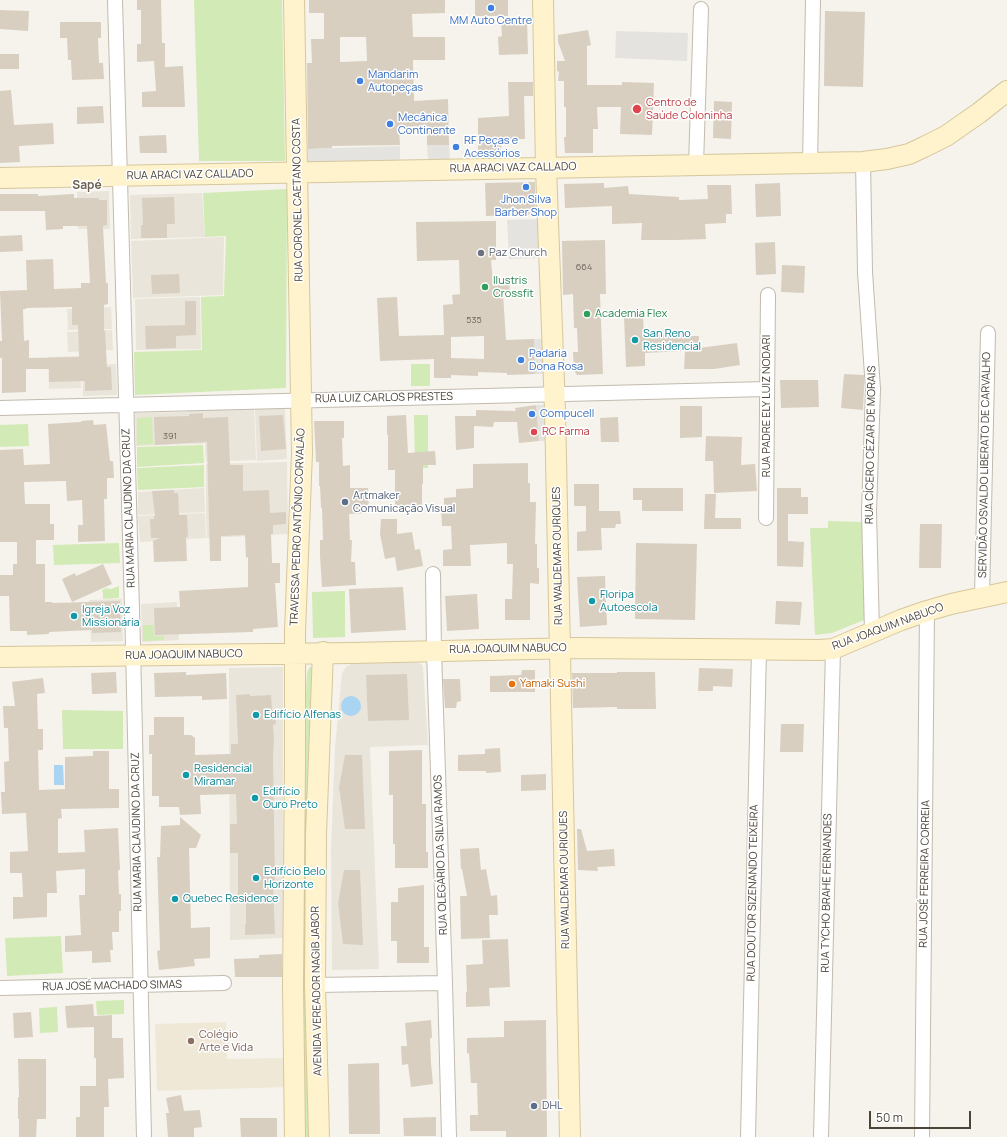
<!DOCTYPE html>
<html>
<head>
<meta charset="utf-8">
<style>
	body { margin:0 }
	#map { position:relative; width:1007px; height:1137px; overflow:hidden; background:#f6f3ec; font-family:Manrope,sans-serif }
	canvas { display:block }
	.scale { position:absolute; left:869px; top:1111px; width:102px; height:18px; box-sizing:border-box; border:2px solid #4b4439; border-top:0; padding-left:5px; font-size:12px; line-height:14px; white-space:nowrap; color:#4b4439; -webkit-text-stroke:3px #fff; paint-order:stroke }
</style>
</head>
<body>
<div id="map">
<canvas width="1007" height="1137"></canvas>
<div class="scale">50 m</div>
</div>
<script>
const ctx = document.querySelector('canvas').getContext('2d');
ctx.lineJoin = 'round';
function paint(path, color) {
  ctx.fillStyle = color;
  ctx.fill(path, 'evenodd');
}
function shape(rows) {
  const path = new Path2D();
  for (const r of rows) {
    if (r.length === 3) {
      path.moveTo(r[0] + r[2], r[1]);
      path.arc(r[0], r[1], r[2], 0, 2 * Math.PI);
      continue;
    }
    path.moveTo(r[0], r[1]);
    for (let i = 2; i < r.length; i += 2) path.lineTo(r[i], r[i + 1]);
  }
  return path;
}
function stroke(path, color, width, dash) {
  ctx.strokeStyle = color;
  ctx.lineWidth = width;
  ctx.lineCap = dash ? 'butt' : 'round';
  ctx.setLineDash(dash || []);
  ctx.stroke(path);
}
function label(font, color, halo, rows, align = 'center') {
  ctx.font = font + ' Manrope,sans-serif';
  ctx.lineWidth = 3;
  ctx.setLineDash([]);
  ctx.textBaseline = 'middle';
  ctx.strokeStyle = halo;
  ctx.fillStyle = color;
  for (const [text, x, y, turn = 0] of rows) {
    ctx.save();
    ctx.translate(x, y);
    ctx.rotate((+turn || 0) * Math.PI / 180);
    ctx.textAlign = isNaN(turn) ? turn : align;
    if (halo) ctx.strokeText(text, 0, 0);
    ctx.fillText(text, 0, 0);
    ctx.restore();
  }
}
const residential = shape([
	[109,191,110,229,78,229,77,192],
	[202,193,205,237,131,239,130,195],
	[224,237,223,295,133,298,131,241],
	[200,297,201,349,136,350,135,299],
	[111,307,112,329,68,330,67,309],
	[112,330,113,350,68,352,67,332],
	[80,356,81,388,49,389,48,357],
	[116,364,117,395,83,396,82,365],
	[285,407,287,459,257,461,255,409],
	[254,408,256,460,206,462,203,411,204,444,189,444,187,411],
	[187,412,188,444,136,446,135,413],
	[287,462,288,534,207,538,206,512,237,511,206,512,206,464],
	[204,488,205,512,138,515,138,492],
	[205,513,206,538,140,542,138,516],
	[122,599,123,641,91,642,89,600],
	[177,602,179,640,142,642,141,604],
	[353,663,419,663,421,664,423,667,428,745,370,747,379,969,332,970,331,849,335,747,342,673,346,667],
	[283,667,283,938,230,940,229,668]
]);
const education = shape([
	[226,1022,227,1059,287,1058,288,1087,157,1091,155,1024]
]);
const green = shape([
	[194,0,282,0,285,161,199,161],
	[287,189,286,388,135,395,134,352,202,350,201,297,224,296,226,236,205,237,203,193],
	[411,364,430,364,430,386,411,386],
	[414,415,428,415,428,468,415,468],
	[152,417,153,444,137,445,137,418],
	[28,424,29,446,0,447,0,425],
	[203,445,204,463,137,467,137,447],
	[204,465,204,487,138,490,137,468],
	[828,521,864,522,869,618,832,633,815,635,810,528,828,528],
	[119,543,120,563,54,565,53,545],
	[119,586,119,598,103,599,103,593,102,590,106,588,111,589],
	[345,591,345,637,313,638,312,592],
	[143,625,154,625,154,636,164,636,164,640,143,641],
	[310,667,316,668,314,1137,302,1137,302,765,307,672],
	[62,710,123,711,123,749,63,749],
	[61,936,63,973,7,976,5,938],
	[124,1000,124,1014,97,1015,96,1001],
	[57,1007,58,1032,40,1033,39,1008]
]);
const parking = shape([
	[616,31,688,33,687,61,615,58],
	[427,145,449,145,450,161,428,161],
	[400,146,400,161,308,164,308,149],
	[541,219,542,258,509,259,507,220],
	[534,339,542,339,543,374,535,374],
	[536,405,545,405,546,441,539,441]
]);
const water = shape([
	[351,706,10],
	[54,765,63,765,64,785,54,785]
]);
const building = shape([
	[137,0,161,0,162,43,165,43,165,67,183,66,185,107,142,107,142,92,156,91,154,61,137,62,137,44,141,44,141,10,137,10],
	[309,0,445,0,445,13,412,14,413,37,445,37,445,60,413,60,414,101,448,99,449,145,427,145,427,126,399,127,400,145,332,146,332,148,308,149,307,63,312,63,311,39,324,39,324,13,309,13],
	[340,37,366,37,367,61,340,62],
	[475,0,508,0,508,16,475,16],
	[0,10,29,11,28,31,0,29],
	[825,11,865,12,863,87,824,86],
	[527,21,528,54,499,55,498,37,502,36,501,22],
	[60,22,101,22,101,38,98,38,99,63,103,63,104,79,72,80,71,60,68,60,67,38,60,38],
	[588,30,591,45,587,46,587,85,622,85,622,82,654,83,652,135,620,134,621,107,597,107,598,129,593,129,593,153,565,153,564,137,566,137,566,107,564,107,564,81,558,81,559,72,557,71,557,61,565,61,558,42,558,35],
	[0,54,19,54,19,69,0,69],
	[508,82,533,82,533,96,524,96,525,139,503,139,500,153,478,152,478,118,509,116],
	[11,90,14,125,53,123,54,144,19,146,20,162,0,163,0,91],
	[714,101,732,102,731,139,713,138],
	[103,106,104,123,77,124,77,107],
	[166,135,167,153,140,153,139,136],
	[535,182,536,214,486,216,485,183],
	[604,183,604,188,628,186,629,194,679,197,679,200,708,199,707,185,731,185,732,214,726,214,726,223,705,224,706,239,677,240,641,240,642,223,612,224,612,206,565,208,564,184],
	[780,183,781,216,756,217,755,184],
	[0,194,38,194,38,196,74,194,74,198,99,198,99,200,107,200,107,225,103,226,106,283,108,283,108,304,104,305,104,331,105,331,107,367,111,367,112,390,85,391,85,381,49,382,49,369,26,369,26,392,2,393,2,358,0,358,0,341,2,341,0,291,27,290,26,260,53,259,54,289,81,288,81,283,90,283,87,226,63,226,63,229,46,230,45,211,0,211],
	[72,307,72,325,78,325,79,357,29,358,29,340,24,341,23,309,26,309,26,308],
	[174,197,175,224,167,224,167,238,141,238,141,225,143,225,142,198],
	[496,221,496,260,491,260,493,283,509,282,510,292,503,293,506,340,534,339,535,374,507,375,507,373,478,372,478,376,451,375,451,378,434,378,434,359,380,361,377,298,397,297,399,336,444,335,443,305,453,304,452,295,460,294,459,260,417,261,416,222],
	[484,336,484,359,451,358,451,337],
	[22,235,23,251,0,252,0,236],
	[605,240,606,294,600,294,603,374,577,375,574,371,573,352,578,352,577,328,574,328,573,294,563,295,562,241],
	[775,242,776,274,756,275,755,243],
	[782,265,805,266,804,293,781,292],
	[179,274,180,293,152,294,151,275],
	[185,301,196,301,196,335,176,336,176,348,146,349,145,326,185,325],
	[624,317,643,317,644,335,682,333,682,336,699,336,699,348,737,343,740,365,714,369,684,369,685,351,645,353,645,366,626,367],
	[844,374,864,375,864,389,863,410,841,408],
	[780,380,818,380,819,407,781,408],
	[536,405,539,441,519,443,517,422,494,422,493,427,474,426,474,448,456,450,455,416,476,416,476,410,516,411,515,408],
	[680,406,702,406,702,437,680,438],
	[203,413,203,418,228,417,230,465,243,465,243,491,269,490,270,513,286,512,286,524,273,525,273,534,271,534,272,563,280,563,280,583,275,583,278,627,253,629,253,632,155,635,154,608,180,607,179,591,248,587,248,557,246,558,245,535,221,536,221,561,210,561,207,442,155,445,154,417,189,416,189,414],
	[283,415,286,449,261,451,259,416],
	[406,415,408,453,435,451,436,465,423,465,423,484,422,484,422,506,395,507,395,470,388,470,388,435,387,435,387,416],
	[618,417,619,442,601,442,600,418],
	[93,420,94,425,106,424,110,461,113,461,114,478,107,478,107,499,104,499,105,541,78,542,78,525,83,525,82,500,67,501,66,481,24,482,25,504,50,504,50,524,54,524,54,540,36,540,36,564,45,564,45,602,52,602,53,603,120,601,121,632,92,633,92,630,49,632,49,634,27,635,27,631,10,631,9,596,0,596,0,575,13,575,13,564,17,564,17,542,0,542,0,450,23,449,24,465,50,464,48,424,81,422,81,421],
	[314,421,344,421,344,438,342,438,343,466,350,465,350,488,368,488,369,513,349,514,350,540,352,540,351,562,355,562,356,585,322,587,320,556,320,540,323,540,322,508,321,508,320,486,319,486,319,462,316,462],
	[706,436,742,437,741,465,755,464,757,491,714,493,713,461,705,461],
	[528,463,528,483,530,483,530,502,536,502,535,544,537,544,537,568,539,568,539,584,530,583,530,620,505,620,505,599,512,599,513,564,507,564,507,543,470,545,471,566,443,566,443,550,452,549,451,526,442,526,441,509,444,508,444,498,456,497,456,489,473,488,473,464],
	[574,484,599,484,599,511,620,511,621,524,616,524,615,528,601,528,602,550,577,551,577,532,586,531,586,506,574,506],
	[633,488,683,488,683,511,642,511,642,500,633,500],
	[777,488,801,488,801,497,808,497,808,514,788,514,788,541,804,542,803,567,777,566],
	[174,490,174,493,178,493,179,515,187,515,188,537,186,537,187,561,154,562,153,541,160,538,151,538,150,519,154,519,154,516,155,516,152,491],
	[705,494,716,494,715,518,741,518,741,529,704,529],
	[381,519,397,519,397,534,412,532,415,550,420,549,423,566,397,571,395,557,385,559,380,534],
	[920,524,942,524,941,568,919,568],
	[636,543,697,544,695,620,635,619],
	[103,564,112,584,72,602,62,579,75,573,76,576],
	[605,576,607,625,580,627,577,577],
	[403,587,406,630,351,633,349,589],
	[477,594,479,629,447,631,445,596],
	[776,601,802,602,800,625,775,624],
	[699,668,733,669,732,687,713,686,713,691,698,691],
	[522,670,535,670,535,692,490,692,490,676,521,675],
	[116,672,117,693,92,694,91,673],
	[186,672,186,675,226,673,227,699,202,700,202,696,155,697,154,673],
	[617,672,655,672,656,709,617,709,617,707,573,708,572,673,617,673],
	[407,674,409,720,368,721,366,675],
	[43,678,45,693,37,694,38,729,43,729,43,750,38,750,39,790,65,789,65,757,93,756,93,751,109,751,109,789,119,789,119,808,61,809,62,818,58,819,58,853,85,852,84,830,118,828,120,870,118,870,119,894,121,894,121,911,119,911,119,932,112,932,113,950,110,950,111,962,92,963,92,951,65,952,65,936,81,935,79,895,85,895,85,869,56,871,57,893,47,893,47,917,13,919,13,897,23,897,22,873,10,873,10,852,28,851,26,813,2,814,1,792,5,792,4,762,9,761,8,728,4,728,3,706,15,706,12,682],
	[443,679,460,679,461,701,457,702,456,708,445,708],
	[250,694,250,696,271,695,272,710,275,710,276,724,273,725,274,740,273,756,275,887,273,887,275,934,245,935,245,924,246,924,246,902,238,902,238,853,230,853,230,824,237,824,236,794,200,795,201,814,180,815,179,807,159,807,159,796,152,796,152,754,149,754,149,735,154,735,154,717,184,717,184,735,191,735,195,738,195,755,231,754,231,744,238,744,236,695],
	[781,724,804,724,803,752,780,752],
	[500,748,501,772,486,773,486,771,458,771,458,755,485,754,485,749],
	[422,750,422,804,426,804,426,852,428,852,428,868,395,868,395,844,393,844,393,795,389,795,389,751],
	[345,755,362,755,365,829,345,829,339,787],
	[546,774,546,790,521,791,521,775],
	[180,817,201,835,196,848,189,848,191,928,210,927,210,958,194,959,195,966,159,970,157,951,160,950,157,857,160,857,161,826,180,825],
	[577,829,581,829,587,851,614,849,615,866,597,867,598,871,578,870],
	[479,848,481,870,486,869,491,896,497,895,498,915,489,915,490,938,461,939,460,896,467,896,462,869,461,869,460,849],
	[344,870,360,870,363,945,343,944,338,903],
	[424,885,424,947,429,947,429,963,397,963,397,941,391,941,391,902,398,902,398,888],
	[508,939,510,987,489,988,490,1006,466,1007,466,992,467,992,466,965,483,964,482,940],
	[282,954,282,977,235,977,234,959,259,958,259,955],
	[93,1004,94,1016,112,1015,112,1038,123,1038,124,1078,108,1079,109,1107,104,1107,104,1137,76,1137,76,1117,80,1117,80,1086,96,1086,96,1058,94,1058,94,1027,67,1028,65,1006],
	[31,1012,33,1037,14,1038,13,1013],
	[431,1020,432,1038,430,1038,431,1063,433,1084,411,1087,408,1064,402,1065,401,1046,407,1046,405,1023],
	[546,1020,547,1137,506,1137,506,1131,470,1131,470,1115,478,1115,477,1083,471,1083,469,1053,467,1054,467,1038,504,1037,504,1021],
	[18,1059,46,1059,46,1119,37,1119,36,1137,19,1137,19,1119,18,1119,18,1097,19,1097],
	[379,1063,380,1134,349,1134,348,1064],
	[181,1095,184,1111,200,1110,202,1127,194,1128,194,1137,168,1137,166,1113,169,1113,166,1098],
	[436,1117,436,1136,404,1136,403,1118],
	[240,1118,277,1118,277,1137,241,1137]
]);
const street = shape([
	[115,0,133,646,144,1137],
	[863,162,865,272,873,389,869,512,872,632],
	[810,163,813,0],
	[696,165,701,9],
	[0,408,767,389],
	[766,518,768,295],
	[433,574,434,651,445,983,449,1137],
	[982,597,988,333],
	[315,985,445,983],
	[0,988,224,983],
	[748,1137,759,649],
	[821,1137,833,649],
	[922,1137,927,611]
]);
const secondary = shape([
	[294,0,302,452,295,631,295,765,293,986,295,1137],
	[543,0,546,168,555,410,570,1137],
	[0,178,863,162,887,159,909,154,924,147,946,136,979,113,1007,91],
	[0,657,352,653,578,648,820,650,833,649,901,620,927,611,951,604,1007,592],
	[319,1137,315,985,316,834,323,652]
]);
const markers = [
	[491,8,4,"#3f7fe0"],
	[360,81,4,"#3f7fe0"],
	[637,109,5,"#e0444e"],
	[390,124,4,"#3f7fe0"],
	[456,147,4,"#3f7fe0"],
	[526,187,4,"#3f7fe0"],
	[481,253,4,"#6b7280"],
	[485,287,4,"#2e9e5b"],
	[587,314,4,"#2e9e5b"],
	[635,340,4,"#0f9aa8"],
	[521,360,4,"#3f7fe0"],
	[532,414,4,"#3f7fe0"],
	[534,432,4,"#e0444e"],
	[345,502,4,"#5c6f8a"],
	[592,601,4,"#0f9aa8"],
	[74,616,4,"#0f9aa8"],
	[512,684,4,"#e8710a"],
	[256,715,4,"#0f9aa8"],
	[186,775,4,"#0f9aa8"],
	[255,798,4,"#0f9aa8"],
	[256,878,4,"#0f9aa8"],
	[175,899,4,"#0f9aa8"],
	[191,1041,4,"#8d6e63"],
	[534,1106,4,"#5c6f8a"]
];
const numberNames = [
	["664",584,267],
	["535",474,320],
	["391",170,436]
];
const shopNames = [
	["MM Auto Centre",491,21,"center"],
	["Mandarim",368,75],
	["Autopeças",368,88],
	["Mecânica",398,118],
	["Continente",398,131],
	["RF Peças e",464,141],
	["Acessórios",464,154],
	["Jhon Silva",526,200,"center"],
	["Barber Shop",526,213,"center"],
	["Padaria",529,354],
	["Dona Rosa",529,367],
	["Compucell",540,414]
];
const healthNames = [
	["Centro de",646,103],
	["Saúde Coloninha",646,116],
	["RC Farma",542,432]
];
const streetNames = [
	["RUA ARACI VAZ CALLADO",513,168,-1],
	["RUA ARACI VAZ CALLADO",190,175,-1],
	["RUA CORONEL CAETANO COSTA",298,200,-91],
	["RUA LUIZ CARLOS PRESTES",384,398,-1],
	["RUA PADRE ELY LUIZ NODARI",767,406,-90],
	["RUA CÍCERO CÉZAR DE MORAIS",871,445,-89],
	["SERVIDÃO OSVALDO LIBERATO DE CARVALHO",985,465,-89],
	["RUA MARIA CLAUDINO DA CRUZ",129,508,-92],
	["TRAVESSA PEDRO ANTÔNIO CORVALÃO",298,527,-88],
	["RUA WALDEMAR OURIQUES",558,556,-91],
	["RUA JOAQUIM NABUCO",888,627,-20],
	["RUA JOAQUIM NABUCO",508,649,-1],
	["RUA JOAQUIM NABUCO",184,655,-1],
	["RUA MARIA CLAUDINO DA CRUZ",137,832,-91],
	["RUA OLEGÁRIO DA SILVA RAMOS",441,855,-92],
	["RUA JOSÉ FERREIRA CORREIA",925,874,-89],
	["RUA WALDEMAR OURIQUES",565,880,-91],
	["RUA DOUTOR SIZENANDO TEIXEIRA",753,893,-89],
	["RUA TYCHO BRAHE FERNANDES",827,893,-89],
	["RUA JOSÉ MACHADO SIMAS",112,986,-1],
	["AVENIDA VEREADOR NAGIB JABOR",317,991,-91]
];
const worshipNames = [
	["Paz Church",489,253]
];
const leisureNames = [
	["Ilustris",493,281],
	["Crossfit",493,294],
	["Academia Flex",595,314]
];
const cultureNames = [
	["San Reno",643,334],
	["Residencial",643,347],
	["Floripa",600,595],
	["Autoescola",600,608],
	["Igreja Voz",82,610],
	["Missionária",82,623],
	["Edifício Alfenas",264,715],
	["Residencial",194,769],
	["Miramar",194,782],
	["Edifício",263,792],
	["Ouro Preto",263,805],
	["Edifício Belo",264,872],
	["Horizonte",264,885],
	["Quebec Residence",183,899]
];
const serviceNames = [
	["Artmaker",353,496],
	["Comunicação Visual",353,509],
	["DHL",542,1106]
];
const foodNames = [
	["Yamaki Sushi",520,684]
];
const educationNames = [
	["Colégio",199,1035],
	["Arte e Vida",199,1048]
];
const neighbourhoodNames = [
	["Sapé",87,186]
];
paint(residential, '#eae5da');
paint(education, '#efe8d6');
paint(green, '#d2eab5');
paint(parking, '#e5e3e0');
paint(water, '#a9d4f2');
paint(building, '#d8cfc1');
stroke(street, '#c2bbae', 16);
stroke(secondary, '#d6c79b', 22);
stroke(street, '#fff', 14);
stroke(secondary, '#fff3cd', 20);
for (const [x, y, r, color] of markers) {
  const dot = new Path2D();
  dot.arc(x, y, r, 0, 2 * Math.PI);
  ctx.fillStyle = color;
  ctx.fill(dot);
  stroke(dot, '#fff', 1.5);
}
label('9px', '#6e675b', null, numberNames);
label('11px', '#366cbe', '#fff', shopNames, 'left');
label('11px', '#be3a42', '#fff', healthNames, 'left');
label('11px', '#4b4439', '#fff', streetNames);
label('11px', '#5b616d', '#fff', worshipNames, 'left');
label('11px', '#27864d', '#fff', leisureNames, 'left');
label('11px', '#0d838f', '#fff', cultureNames, 'left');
label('11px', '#4e5e75', '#fff', serviceNames, 'left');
label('11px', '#c56008', '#fff', foodNames, 'left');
label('11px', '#785e54', '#fff', educationNames, 'left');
label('bold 12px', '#6e6250', '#fff', neighbourhoodNames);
</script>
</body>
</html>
